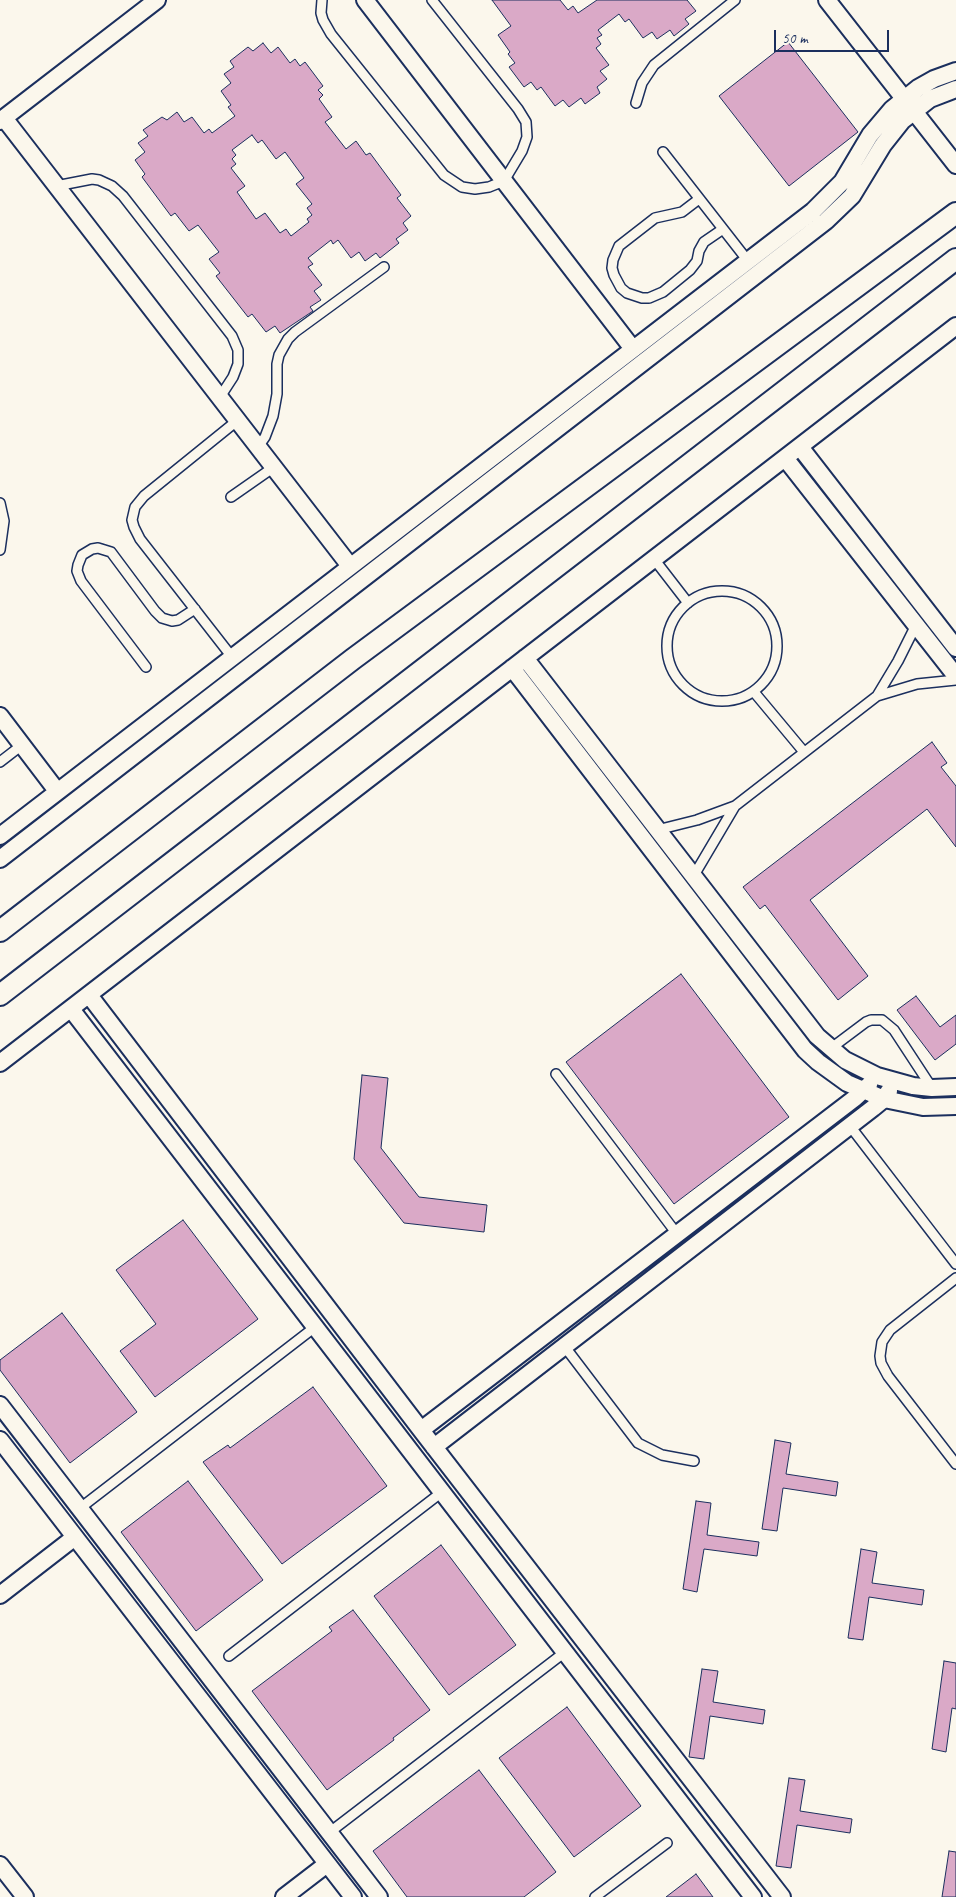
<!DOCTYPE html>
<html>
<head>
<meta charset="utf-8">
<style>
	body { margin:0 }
	#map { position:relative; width:956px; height:1897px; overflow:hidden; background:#fbf7ec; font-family:Caveat,sans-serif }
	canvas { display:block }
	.scale { position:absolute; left:774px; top:30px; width:115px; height:22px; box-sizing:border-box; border:2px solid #1b2f5e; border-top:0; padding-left:6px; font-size:15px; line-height:18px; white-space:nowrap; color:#1b2f5e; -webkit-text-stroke:4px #fbf7ec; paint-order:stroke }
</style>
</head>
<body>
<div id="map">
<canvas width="956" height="1897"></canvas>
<div class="scale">50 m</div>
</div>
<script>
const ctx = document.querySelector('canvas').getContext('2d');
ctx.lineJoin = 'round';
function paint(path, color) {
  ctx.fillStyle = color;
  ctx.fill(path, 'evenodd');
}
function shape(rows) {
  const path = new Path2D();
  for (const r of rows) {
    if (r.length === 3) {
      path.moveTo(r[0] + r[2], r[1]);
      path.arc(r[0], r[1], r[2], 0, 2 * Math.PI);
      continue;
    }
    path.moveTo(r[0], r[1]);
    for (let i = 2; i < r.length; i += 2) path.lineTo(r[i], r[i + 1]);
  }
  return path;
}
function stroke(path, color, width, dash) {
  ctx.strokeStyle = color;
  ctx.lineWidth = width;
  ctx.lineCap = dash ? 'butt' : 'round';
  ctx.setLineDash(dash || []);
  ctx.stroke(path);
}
const building = shape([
	[492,0,560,0,568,10,573,6,578,13,597,0,687,0,696,11,685,19,689,24,674,36,670,30,657,39,652,32,643,38,629,19,625,22,619,14,598,30,602,35,597,38,601,44,596,48,609,65,600,71,607,79,597,87,600,93,585,104,581,98,569,107,563,100,555,106,541,87,537,90,531,82,524,87,509,67,515,63,508,54,510,52,498,35,511,26,492,0],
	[788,42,858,132,789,186,719,96,788,42],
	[263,43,271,53,278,47,290,63,295,59,300,66,305,62,323,86,318,90,323,95,319,99,332,117,325,122,346,149,356,141,366,155,370,153,401,195,397,198,411,216,403,223,408,230,396,239,399,243,380,258,376,253,365,261,359,252,351,258,338,240,333,244,331,240,308,258,313,264,308,267,322,285,314,291,321,300,310,307,313,311,280,333,275,326,266,332,252,314,248,317,216,276,220,273,209,259,219,252,198,225,189,231,175,213,171,216,142,177,145,174,135,160,145,152,138,143,148,136,143,130,162,117,167,120,177,112,184,122,192,117,204,133,209,129,212,133,235,116,228,107,231,105,221,91,231,83,224,74,234,67,230,61,248,47,253,51,263,43],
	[252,135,258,143,262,140,276,159,285,152,304,178,296,184,312,204,307,208,312,215,307,219,309,222,291,236,286,229,280,233,265,213,256,219,237,192,245,186,231,168,236,164,232,159,236,155,232,150,252,135],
	[932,742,947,763,941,767,956,786,956,847,927,809,810,900,868,976,838,1000,765,905,760,909,743,887,932,742],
	[681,974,789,1117,674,1204,566,1062,681,974],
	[916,996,940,1027,956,1015,956,1044,935,1060,897,1010,916,996],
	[362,1075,388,1078,381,1148,419,1197,487,1205,484,1232,404,1223,354,1159,362,1075],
	[183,1220,258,1319,155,1397,120,1351,156,1324,116,1270,183,1220],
	[62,1313,137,1412,70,1463,0,1370,0,1360,62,1313],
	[313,1387,387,1486,282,1564,203,1462,228,1445,230,1448,313,1387],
	[775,1440,791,1443,786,1474,838,1482,836,1496,783,1488,777,1531,762,1529,775,1440],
	[188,1481,263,1580,196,1631,121,1532,188,1481],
	[696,1501,711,1503,707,1535,759,1542,757,1556,704,1549,697,1592,683,1589,696,1501],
	[441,1545,516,1645,449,1695,374,1596,441,1545],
	[861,1549,877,1552,872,1583,924,1590,922,1605,869,1597,863,1640,848,1638,861,1549],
	[353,1610,430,1710,393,1738,394,1740,327,1790,252,1691,332,1631,329,1627,353,1610],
	[944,1661,956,1663,956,1709,952,1708,946,1752,932,1749,944,1661],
	[702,1669,718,1671,713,1702,765,1710,763,1724,710,1716,704,1759,689,1757,702,1669],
	[567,1707,641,1806,574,1857,499,1758,567,1707],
	[479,1770,556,1872,524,1897,407,1897,373,1851,479,1770],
	[789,1778,805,1780,800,1811,852,1819,850,1833,797,1825,791,1868,776,1866,789,1778],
	[949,1851,956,1852,956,1897,942,1897,949,1851],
	[696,1874,713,1897,666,1897,696,1874]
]);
const service = shape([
	[322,0,321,13,323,20,331,34,444,175,462,187,475,189,489,187,504,181,522,151,527,137,526,122,518,109,432,0],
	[636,103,642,83,654,65,735,0],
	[663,152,748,261],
	[56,186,92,179,99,180,112,186,123,196,232,336,238,350,238,364,233,377,220,397],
	[699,199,682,212,655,218,619,246,613,260,612,268,614,275,621,288,627,293,642,298,649,298,663,292,690,270,697,261,699,251,704,242,723,229],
	[258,447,265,437,273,416,277,394,277,364,279,355,288,339,295,332,384,267],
	[231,497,274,467],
	[0,503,4,521,0,550],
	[654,559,688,603],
	[722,646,55],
	[232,657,140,539,134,527,132,520,135,507,144,496,238,420],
	[146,667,81,581,77,571,78,565,82,555,92,549,98,548,111,552,155,611,162,618,172,621,178,620,195,609],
	[754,692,804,752],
	[877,696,898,661,916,625],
	[0,762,22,745],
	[657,830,697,820,735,806,877,696,917,684,956,680],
	[693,877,735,806],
	[830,1049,866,1022,871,1020,882,1020,894,1030,932,1088],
	[556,1074,677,1234],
	[850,1126,956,1264],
	[956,1278,890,1330,882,1342,880,1356,881,1363,888,1376,956,1464],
	[565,1347,638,1443,662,1455,694,1461],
	[79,1509,315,1327],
	[229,1656,442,1492],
	[330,1832,565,1652],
	[595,1897,667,1843]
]);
const minor = shape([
	[365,0,633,349],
	[827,0,956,165],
	[4,118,350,566],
	[0,121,157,0],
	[800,447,956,648],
	[785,458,956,676],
	[525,658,817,1036,845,1060,877,1076,913,1086,932,1088,956,1087],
	[512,668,805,1050,818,1062,847,1083,884,1099,923,1107,956,1106],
	[0,716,57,791],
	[0,836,813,211,842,182,870,135,892,109,918,88,934,79,956,71],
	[0,859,826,221,852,196,883,145,902,121,930,99,956,89],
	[89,995,421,1430,782,1897],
	[71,1009,753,1897],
	[0,1063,956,326],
	[0,1405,379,1897],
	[421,1430,855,1098,869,1085],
	[0,1440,353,1897],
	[434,1447,873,1108,884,1099,889,1091],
	[0,1595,75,1537],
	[0,1865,25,1897],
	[284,1897,327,1864]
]);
const tertiary = shape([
	[0,931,353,659,956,213],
	[0,995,956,259]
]);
paint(building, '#daa9c7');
stroke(building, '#1b2f5e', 1);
stroke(service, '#1b2f5e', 12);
stroke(minor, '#1b2f5e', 20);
stroke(tertiary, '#1b2f5e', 24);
stroke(service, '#fbf7ec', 9);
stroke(minor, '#fbf7ec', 16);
stroke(tertiary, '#fbf7ec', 20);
</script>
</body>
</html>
